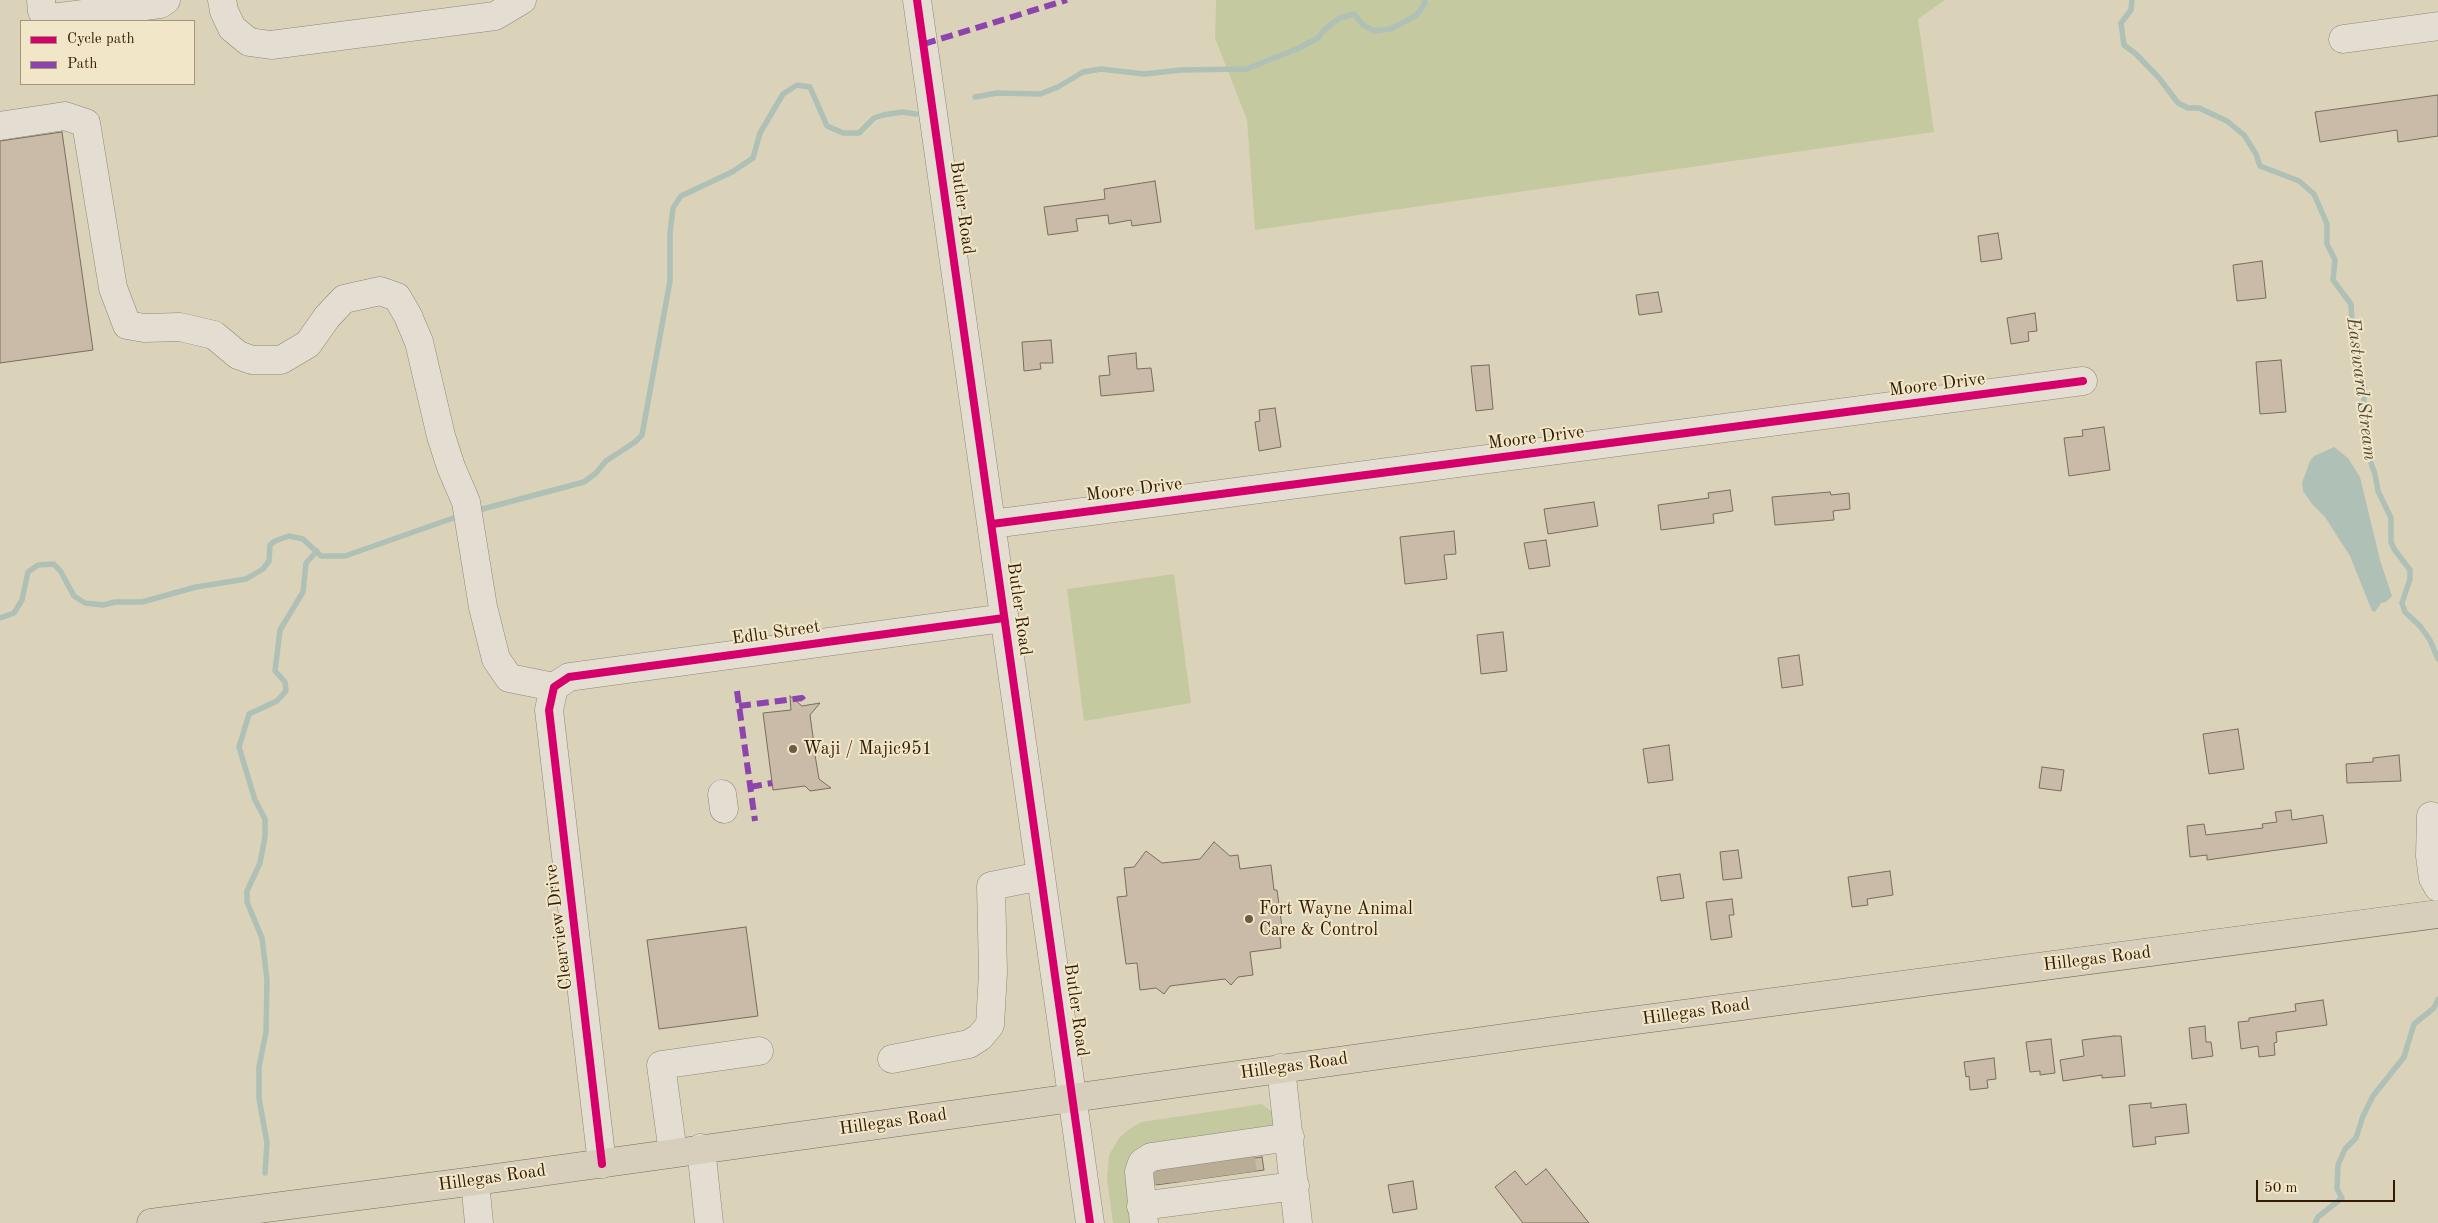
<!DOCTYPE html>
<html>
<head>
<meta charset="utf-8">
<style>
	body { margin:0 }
	#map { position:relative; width:2438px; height:1223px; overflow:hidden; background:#dbd3b9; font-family:"Old Standard TT",serif }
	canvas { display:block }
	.legend { position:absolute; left:20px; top:20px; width:175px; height:65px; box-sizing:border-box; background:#f1e7c8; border:1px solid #a5957a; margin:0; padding:6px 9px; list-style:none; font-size:15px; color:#321a05 }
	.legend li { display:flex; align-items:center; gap:10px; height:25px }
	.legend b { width:25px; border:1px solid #a5957a }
	.scale { position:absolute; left:2256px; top:1180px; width:139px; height:22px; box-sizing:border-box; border:2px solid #321a05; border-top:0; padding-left:6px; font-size:15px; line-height:18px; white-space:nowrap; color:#321a05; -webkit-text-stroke:4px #f1e7c8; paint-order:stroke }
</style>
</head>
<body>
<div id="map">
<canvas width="2438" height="1223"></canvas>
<ul class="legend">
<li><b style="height:6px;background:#d6006c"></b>Cycle path</li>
<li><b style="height:6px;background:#8e44ad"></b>Path</li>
</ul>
<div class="scale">50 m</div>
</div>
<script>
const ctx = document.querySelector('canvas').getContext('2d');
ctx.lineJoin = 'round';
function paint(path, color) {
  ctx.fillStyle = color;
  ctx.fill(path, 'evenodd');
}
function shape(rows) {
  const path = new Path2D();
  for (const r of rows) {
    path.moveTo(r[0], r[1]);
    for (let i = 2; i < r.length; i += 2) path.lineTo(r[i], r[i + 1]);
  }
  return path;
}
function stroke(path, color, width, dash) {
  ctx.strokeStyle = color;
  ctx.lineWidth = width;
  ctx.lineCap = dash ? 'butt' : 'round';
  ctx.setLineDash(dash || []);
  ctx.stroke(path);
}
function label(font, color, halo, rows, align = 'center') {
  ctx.font = font + ' "Old Standard TT",serif';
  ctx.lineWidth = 4;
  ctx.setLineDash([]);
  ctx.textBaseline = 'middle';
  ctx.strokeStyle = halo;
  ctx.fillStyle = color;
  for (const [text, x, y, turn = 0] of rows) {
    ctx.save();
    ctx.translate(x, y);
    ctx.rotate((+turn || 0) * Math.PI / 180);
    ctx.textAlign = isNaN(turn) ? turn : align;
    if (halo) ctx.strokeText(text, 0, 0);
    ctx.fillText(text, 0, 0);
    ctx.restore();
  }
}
const green = shape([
	[1216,0,1945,0,1918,19,1934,132,1255,230,1247,120,1215,38],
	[1174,574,1191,703,1084,721,1067,589],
	[1262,1104,1276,1115,1278,1126,1160,1145,1135,1223,1113,1223,1107,1179,1109,1155,1119,1138,1129,1129,1142,1122]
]);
const water = shape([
	[2334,447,2348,458,2360,477,2380,560,2392,596,2386,602,2381,603,2375,612,2372,611,2350,556,2325,517,2312,504,2303,491,2302,483,2310,461,2314,456]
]);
const stream = shape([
	[2132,0,2131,10,2121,23,2124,45,2136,54,2159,78,2178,103,2188,108,2199,108,2227,121,2244,135,2256,154,2260,166,2299,181,2314,194,2327,224,2327,244,2335,260,2333,280,2351,304,2353,343,2364,386,2363,436,2365,447,2375,474,2378,491,2391,518,2391,542,2394,549,2410,570,2410,579,2402,603,2405,612,2420,626,2430,640,2438,659],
	[975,97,997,93,1040,94,1058,87,1083,72,1101,69,1144,74,1181,70,1247,69,1299,48,1318,38,1325,29,1340,18,1354,14,1363,25,1375,31,1391,29,1417,15,1425,3,1424,0],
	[475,511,584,482,596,473,606,461,635,442,642,435,670,281,670,233,673,208,681,196,732,172,753,158,760,133,783,94,797,85,810,87,827,126,843,133,859,133,874,118,883,115,902,112,916,114],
	[0,618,14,613,22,600,28,572,38,565,54,564,61,572,74,596,85,603,103,605,115,602,142,602,196,587,246,579,263,569,269,561,270,545,275,541,289,536,303,539,321,556,345,556,462,515],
	[265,1173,267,1143,259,1098,259,1067,266,1032,267,980,262,938,247,902,247,891,260,863,265,837,265,819,255,800,239,747,249,714,277,701,286,691,285,682,275,671,280,630,303,592,306,563,317,551],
	[2315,1223,2318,1217,2342,1198,2337,1189,2338,1165,2345,1149,2356,1138,2363,1116,2373,1096,2404,1057,2414,1024,2434,1008,2438,999]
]);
const building = shape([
	[2438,95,2438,136,2398,142,2397,130,2320,142,2315,112,2438,95],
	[62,132,93,350,0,363,0,141,62,132],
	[1155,181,1161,222,1132,226,1131,220,1109,224,1108,215,1076,219,1078,231,1048,235,1044,207,1105,199,1104,189,1155,181],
	[1998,233,2002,259,1981,262,1978,236,1998,233],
	[2262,261,2266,298,2237,301,2233,265,2262,261],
	[1658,292,1662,312,1639,315,1636,295,1658,292],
	[2035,313,2037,331,2028,332,2029,341,2011,344,2007,318,2035,313],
	[1051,340,1053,363,1040,363,1041,369,1024,371,1022,342,1051,340],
	[1136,353,1137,369,1151,368,1154,391,1101,396,1099,376,1110,375,1108,356,1136,353],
	[2281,360,2286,412,2260,414,2256,362,2281,360],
	[1489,365,1493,409,1476,411,1471,366,1489,365],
	[1275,408,1281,447,1259,451,1255,422,1260,421,1259,410,1275,408],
	[2104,427,2110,470,2069,476,2064,438,2083,436,2082,430,2104,427],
	[1730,490,1733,511,1713,514,1714,523,1661,530,1658,505,1709,498,1708,493,1730,490],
	[1830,492,1831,495,1849,493,1850,509,1833,511,1834,520,1775,525,1772,497,1830,492],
	[1594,502,1598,526,1548,534,1544,509,1594,502],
	[1454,531,1456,554,1444,555,1447,579,1405,584,1400,537,1454,531],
	[1546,540,1550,566,1529,569,1524,543,1546,540],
	[1503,632,1507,671,1481,674,1477,635,1503,632],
	[1799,655,1803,685,1782,688,1778,658,1799,655],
	[790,696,802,706,820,703,810,715,814,744,822,749,815,755,819,779,831,788,810,791,805,786,773,790,763,713,791,710,790,696],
	[2238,729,2244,769,2209,774,2203,734,2238,729],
	[1669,745,1673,780,1648,783,1643,749,1669,745],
	[2399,755,2401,781,2347,783,2346,764,2373,762,2373,758,2399,755],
	[2042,767,2064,770,2061,791,2039,788,2042,767],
	[2291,810,2292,820,2323,815,2327,843,2207,860,2207,855,2190,857,2187,826,2204,824,2206,835,2263,828,2262,824,2277,822,2275,812,2291,810],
	[1214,842,1230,856,1238,855,1240,869,1271,865,1274,890,1277,890,1282,927,1279,927,1281,948,1250,952,1253,975,1238,977,1231,985,1225,979,1170,986,1164,994,1156,988,1140,990,1137,963,1126,964,1117,897,1127,896,1124,868,1134,867,1146,851,1162,863,1200,859,1214,842],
	[1738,850,1742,878,1723,880,1720,852,1738,850],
	[1890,871,1893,895,1867,899,1868,905,1852,907,1848,877,1890,871],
	[1680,874,1684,898,1661,901,1657,877,1680,874],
	[1732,899,1734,915,1729,915,1732,937,1711,940,1706,902,1732,899],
	[746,927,758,1016,659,1029,647,940,746,927],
	[2323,1000,2327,1025,2276,1032,2277,1042,2274,1043,2275,1055,2259,1057,2258,1046,2241,1049,2238,1022,2249,1021,2249,1018,2296,1011,2295,1004,2323,1000],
	[2205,1026,2206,1042,2211,1042,2213,1056,2192,1059,2189,1028,2205,1026],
	[2114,1036,2121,1036,2125,1076,2102,1078,2102,1075,2063,1081,2060,1060,2084,1056,2082,1040,2114,1036],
	[2051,1039,2055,1073,2040,1075,2040,1071,2030,1072,2026,1042,2051,1039],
	[1994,1058,1996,1079,1987,1080,1988,1088,1970,1090,1969,1076,1966,1077,1964,1062,1994,1058],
	[2151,1103,2151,1108,2186,1104,2189,1133,2155,1137,2156,1144,2133,1147,2129,1105,2151,1103],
	[1262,1157,1264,1170,1156,1185,1155,1174,1157,1172,1262,1157],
	[1546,1169,1589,1223,1523,1223,1495,1187,1515,1171,1526,1185,1546,1169],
	[1413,1181,1417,1209,1393,1213,1388,1185,1413,1181]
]);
const minorTunnel = shape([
	[1240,1153,1243,1173],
	[1218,1155,1221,1176],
	[1192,1159,1195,1180],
	[1165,1163,1167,1183]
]);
const minor = shape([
	[41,0,42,11,52,18,160,4,166,0],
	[222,0,224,11,232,28,249,42,271,45,495,16,522,0],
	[917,0,1090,1223],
	[2343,39,2438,26],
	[0,126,65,116,86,123,113,288,127,325,144,328,180,327,214,335,238,355,252,360,281,360,308,344,327,317,344,299,380,291,397,297,408,316,419,342,441,436,451,467,466,502,483,607,496,659,509,678,554,687],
	[992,524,2083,381],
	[554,687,549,710,602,1164],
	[554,687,569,677,1004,618],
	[722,794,724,809],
	[2431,816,2430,856,2433,878,2438,887],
	[892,1059,969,1044,980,1037,990,1025,993,972,991,886,1041,876],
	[1281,1068,1298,1223],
	[701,1148,709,1223],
	[673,1153,661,1065,759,1051],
	[475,1181,479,1223],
	[1141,1206,1295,1186],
	[1144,1223,1139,1172,1142,1163,1151,1157,1290,1137]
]);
const major = shape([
	[151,1223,475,1181,1554,1031,2438,914]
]);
const quiet = shape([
	[924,44,1067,0],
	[2347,328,2356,326],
	[737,691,755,821],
	[739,706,802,698,807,705],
	[750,787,772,783]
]);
const cycleway = shape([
	[917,0,1090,1223],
	[992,524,2083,381],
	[602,1164,549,710,554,687,569,677,1004,618]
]);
const markers = [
	[793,749,5,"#6d5b44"],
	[1249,919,5,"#6d5b44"]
];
const streetNames = [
	["Butler Road",962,208,82],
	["Moore Drive",1937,385,-7],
	["Moore Drive",1536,438,-7],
	["Moore Drive",1134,490,-7],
	["Butler Road",1019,609,82],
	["Edlu Street",776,633,-8],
	["Clearview Drive",559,927,-97],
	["Hillegas Road",2097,959,-7],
	["Butler Road",1076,1010,82],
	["Hillegas Road",1696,1012,-8],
	["Hillegas Road",1294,1066,-8],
	["Hillegas Road",893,1122,-8],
	["Hillegas Road",492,1178,-8]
];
const poiNames = [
	["Waji / Majic951",803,749],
	["Fort Wayne Animal",1259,909],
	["Care & Control",1259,930]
];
const waterNames = [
	["Eastward Stream",2361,389,83]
];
paint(green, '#c5c9a0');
paint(water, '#afc0b6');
stroke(stream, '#afc0b6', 5.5);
paint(building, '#cabba9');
stroke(building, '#766e5e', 1);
stroke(minorTunnel, '#b9ae95', 28, [28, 14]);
stroke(minor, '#8f8775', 29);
stroke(major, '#766e5e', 29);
stroke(minor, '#e3ded1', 28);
stroke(major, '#d7cfbc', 28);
stroke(quiet, '#8e44ad', 6, [12, 6]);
stroke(cycleway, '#d6006c', 8);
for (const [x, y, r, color] of markers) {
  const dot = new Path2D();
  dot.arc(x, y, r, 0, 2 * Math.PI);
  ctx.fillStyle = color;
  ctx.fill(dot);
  stroke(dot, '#f1e7c8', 2);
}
label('18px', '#321a05', '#f1e7c8', streetNames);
label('18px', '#321a05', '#f1e7c8', poiNames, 'left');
label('italic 19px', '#52493a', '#f1e7c8', waterNames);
</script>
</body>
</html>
